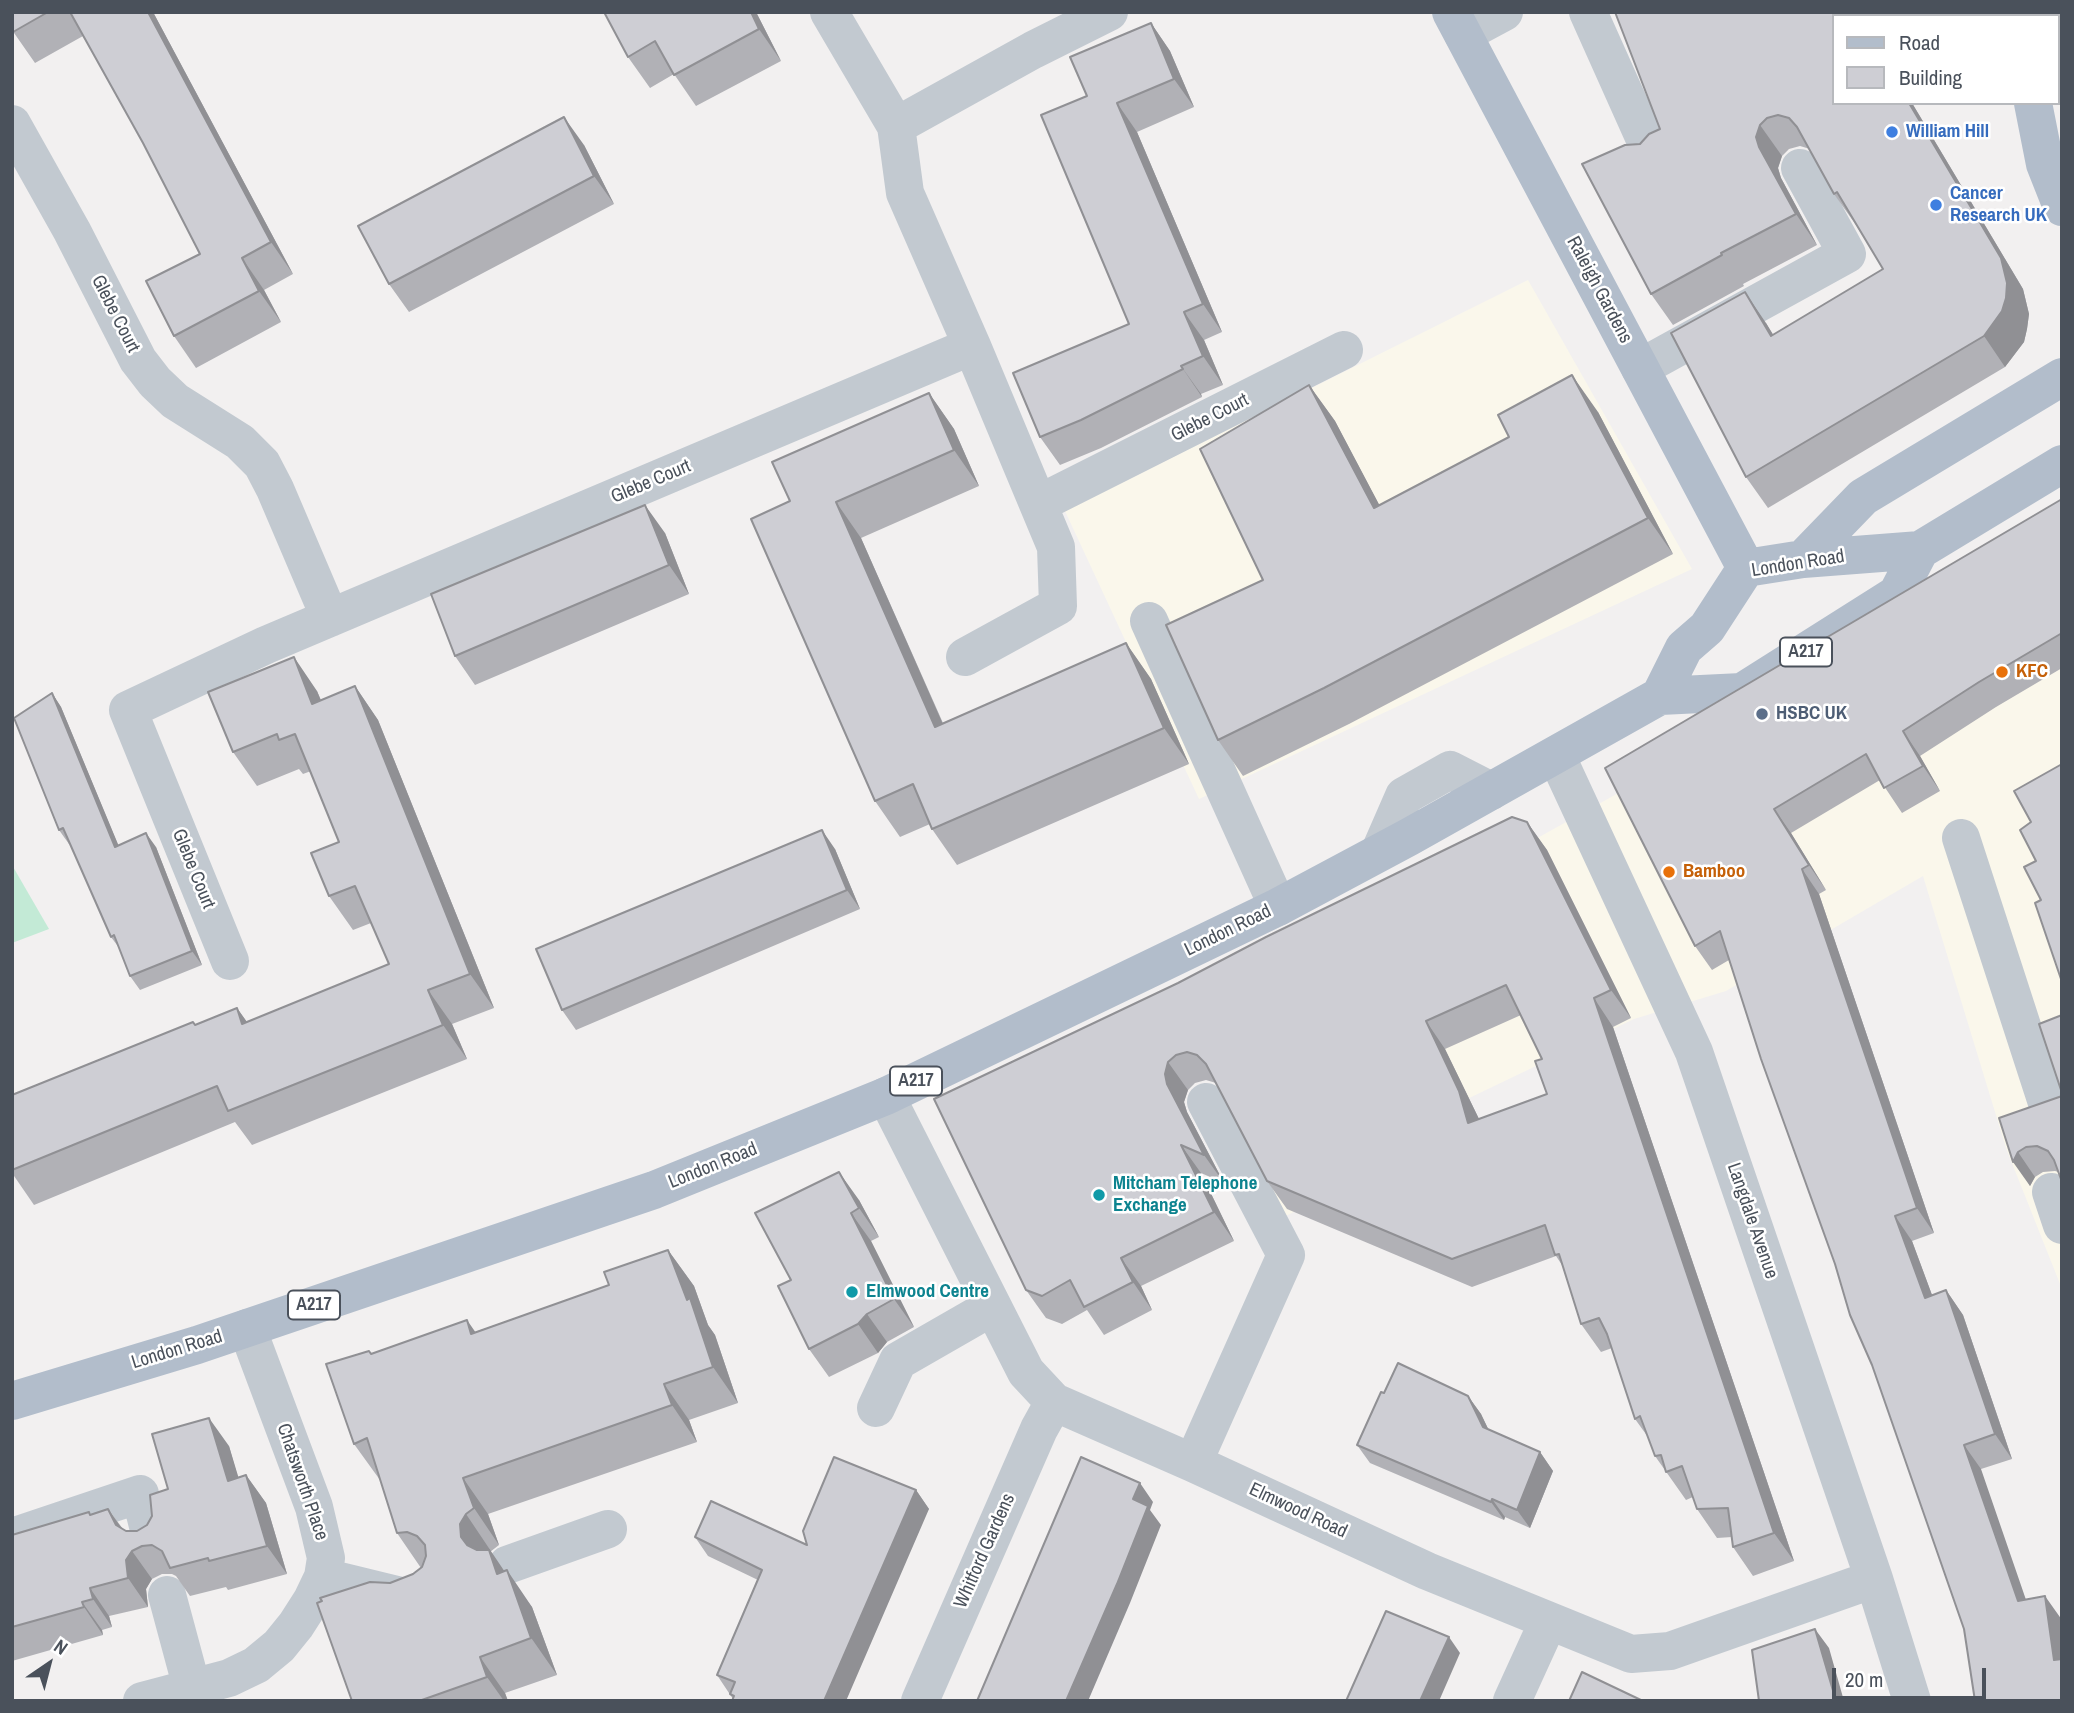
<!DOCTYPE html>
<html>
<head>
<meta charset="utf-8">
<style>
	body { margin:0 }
	#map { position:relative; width:2074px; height:1713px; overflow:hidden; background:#f2f0f0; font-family:"Archivo Narrow",sans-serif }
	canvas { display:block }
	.frame { position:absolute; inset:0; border:14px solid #4a515b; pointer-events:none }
	.legend { position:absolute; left:1832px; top:14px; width:228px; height:91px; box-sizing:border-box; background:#fff; border:2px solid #b7b9bd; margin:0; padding:9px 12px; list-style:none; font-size:21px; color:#4a515b }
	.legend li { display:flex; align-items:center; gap:14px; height:35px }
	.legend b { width:35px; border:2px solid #b7b9bd }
	.north { position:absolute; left:14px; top:1629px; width:70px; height:70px; -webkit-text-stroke:5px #fff; paint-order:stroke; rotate:35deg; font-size:19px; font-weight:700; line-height:28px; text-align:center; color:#4a515b }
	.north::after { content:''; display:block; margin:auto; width:24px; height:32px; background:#4a515b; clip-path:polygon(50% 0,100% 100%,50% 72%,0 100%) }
	.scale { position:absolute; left:1832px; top:1668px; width:154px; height:32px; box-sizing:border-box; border:4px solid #4a515b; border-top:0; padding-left:9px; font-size:21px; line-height:24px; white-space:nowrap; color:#4a515b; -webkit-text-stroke:5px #fff; paint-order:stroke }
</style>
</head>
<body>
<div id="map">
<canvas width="2074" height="1713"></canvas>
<div class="frame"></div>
<ul class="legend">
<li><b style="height:9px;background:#b2bdcb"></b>Road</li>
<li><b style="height:19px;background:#ceced4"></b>Building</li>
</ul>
<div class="north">N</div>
<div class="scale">20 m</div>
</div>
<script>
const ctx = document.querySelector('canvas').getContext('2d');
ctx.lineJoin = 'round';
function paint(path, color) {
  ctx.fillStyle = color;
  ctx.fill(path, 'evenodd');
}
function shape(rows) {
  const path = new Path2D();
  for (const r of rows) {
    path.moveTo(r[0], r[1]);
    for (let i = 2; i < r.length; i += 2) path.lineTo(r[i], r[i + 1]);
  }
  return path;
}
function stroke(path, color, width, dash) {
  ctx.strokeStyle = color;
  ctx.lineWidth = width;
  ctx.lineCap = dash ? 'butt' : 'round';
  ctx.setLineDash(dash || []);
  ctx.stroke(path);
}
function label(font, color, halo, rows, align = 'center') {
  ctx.font = font + ' "Archivo Narrow",sans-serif';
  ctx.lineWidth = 5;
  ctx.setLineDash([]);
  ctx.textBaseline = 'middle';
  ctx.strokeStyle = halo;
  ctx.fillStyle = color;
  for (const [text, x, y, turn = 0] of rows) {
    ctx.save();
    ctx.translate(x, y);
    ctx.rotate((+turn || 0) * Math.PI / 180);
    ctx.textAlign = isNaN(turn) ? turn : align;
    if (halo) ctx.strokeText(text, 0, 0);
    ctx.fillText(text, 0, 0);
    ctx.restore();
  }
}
const commercial = shape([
	[1528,280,1692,569,1199,799,1065,511],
	[2062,531,2062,1289,2006,1148,1923,876,1726,991,1634,1019,1390,1136,1400,1157,1284,1217,1186,1015,1532,841,1631,786]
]);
const green = shape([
	[12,865,49,929,12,943]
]);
const minor = shape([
	[829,12,896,126,1033,50,1109,12],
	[1588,12,1652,155],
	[1463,34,1504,12],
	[12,124,72,231,138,360,155,382,175,401,240,442,262,464,275,489,330,618],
	[1640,368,1847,254,1800,168],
	[1038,504,1344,350],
	[1149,621,1278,907],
	[965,657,1058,606,1056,547,972,346],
	[1556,755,1694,1052,1874,1579,1912,1701],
	[1961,838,2048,1106],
	[1380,851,1404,796,1450,770,1491,791],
	[230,961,128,710,266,645,972,346,905,193,896,126],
	[886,1096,1026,1372,1054,1402,1193,1463,1427,1571,1631,1654,1670,1651,1874,1579],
	[2051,1192,2062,1225],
	[876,1408,898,1361,992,1307],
	[1193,1463,1286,1255,1206,1102],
	[12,1537,140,1494,151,1538],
	[507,1565,608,1529],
	[323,1577,409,1598],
	[167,1595,192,1688],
	[142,1701,229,1678,256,1665,279,1646,296,1625,312,1600,323,1577,326,1558,314,1507,247,1328],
	[920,1701,1039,1429,1054,1402],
	[1512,1701,1548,1622]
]);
const major = shape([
	[1451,12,1746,568],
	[1995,12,1996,16],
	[2033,103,2045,164,2062,207],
	[1803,559,1863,497,2062,377],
	[1746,568,1803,559,1920,550,2062,464],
	[1660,696,1684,648,1707,628,1746,568],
	[12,1401,197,1345,654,1190,886,1096,1278,907,1409,837,1660,696,1742,692,1897,594,1920,550]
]);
const wall = shape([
	[12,12,153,12,293,274,264,290,281,322,196,368,174,336,200,254,143,143,83,36,35,63,12,30],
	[604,12,756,12,781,61,696,106,674,74,650,88,628,57],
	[1834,16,1834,103,1912,103,2023,289,2029,314,2027,329,2024,342,2005,367,1768,508,1746,477,1766,323,1773,335,1883,269,1856,225,1834,194,1810,149,1800,146,1789,149,1782,156,1778,168,1781,178,1817,245,1743,284,1744,286,1673,325,1651,294,1640,144],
	[1151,23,1170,51,1194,107,1137,132,1222,332,1204,340,1223,385,1201,394,1202,397,1101,448,1060,465,1040,437,1129,324,1087,96],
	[584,145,614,204,409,312,389,284],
	[1309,385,1335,421,1379,505,1598,412,1673,554,1349,724,1243,776,1218,740,1263,580],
	[929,393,954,429,979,486,861,538,943,723,1126,643,1151,679,1189,764,957,865,932,829,930,824,900,837,875,801,790,501],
	[2062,499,2062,668,1996,707,1920,756,1940,791,1902,813,1880,780,1791,833,1826,890,1819,894,1934,1233,1912,1241,1932,1295,1946,1290,1963,1315,2012,1459,1981,1469,1964,1629,1872,1365,1835,1264,1729,960,1712,970,1695,946,1605,768],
	[665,533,689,594,475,685,455,656],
	[355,686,378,720,494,1008,452,1024,467,1059,252,1145,235,1122,34,1205,12,1173,12,1095,196,1025,237,1008,247,1022,389,964,371,923,353,930,329,896,339,842,311,771,303,774,299,769,257,786,233,752,317,691,321,700],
	[52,693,61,707,118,845,156,847,202,965,140,990,130,976,120,949,111,937,70,843,69,844,59,830],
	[1527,822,1547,850,1631,1018,1613,1027,1794,1561,1753,1576,1733,1547,1732,1537,1717,1538,1697,1509,1693,1497,1686,1500,1655,1456,1648,1437,1635,1419,1612,1348,1601,1352,1581,1324,1564,1268,1556,1256,1472,1287,1287,1209,1267,1181,1216,1083,1206,1080,1195,1083,1188,1090,1184,1102,1187,1112,1224,1183,1201,1173,1234,1241,1141,1286,1152,1310,1104,1335,1087,1310,1062,1324,1046,1318,1026,1290,934,1099],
	[1521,1015,1542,1059,1547,1094,1479,1119,1445,1049],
	[835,849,860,909,576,1030,562,1010],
	[2062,1096,2058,1172,2055,1171,2043,1172,2035,1177,2030,1186,1999,1118],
	[859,1200,879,1237,871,1241,914,1327,887,1342,878,1353,829,1377,809,1349,791,1280],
	[668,1250,694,1286,708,1325,715,1335,738,1403,689,1420,697,1442,488,1514,499,1545,490,1552,504,1572,532,1607,557,1675,505,1693,508,1701,352,1701,390,1583,413,1574,421,1568,397,1533,380,1480,354,1444,371,1354,475,1332,609,1285],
	[1384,1393,1468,1396,1481,1414,1488,1429,1540,1452,1553,1471,1530,1528,1505,1517,1504,1520,1370,1463,1357,1445],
	[229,1446,238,1478,246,1475,266,1503,287,1574,228,1590,226,1587,190,1596,176,1576,172,1574,162,1574,152,1579,146,1589,148,1607,109,1616,112,1627,102,1630,103,1635,12,1661,12,1535,91,1514,108,1509,123,1529,126,1531,137,1531,147,1525,168,1489],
	[916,1490,929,1509,733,1699,717,1675,758,1580,708,1556,695,1537,807,1545]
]);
const shadedWall = shape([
	[148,12,153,12,293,274,271,242],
	[751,12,756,12,781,61,759,29],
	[1899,12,1909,12,1910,16,1901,16],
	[1151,23,1170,51,1194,107,1174,79],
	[1117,103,1137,132,1222,332,1203,304],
	[1909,103,1912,103,2023,289,2029,314,2027,329,2024,342,2005,367,1984,336],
	[564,117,584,145,614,204,594,176],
	[1760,125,1782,156,1778,168,1781,178,1817,245,1796,214,1759,147,1756,137],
	[242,258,264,290,281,322,259,291],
	[1745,292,1766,323,1793,367,1771,336],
	[1184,312,1204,340,1223,385,1203,356],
	[1181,366,1201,394,1202,397,1183,369],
	[1572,375,1598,412,1673,554,1648,518],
	[1309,385,1335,421,1400,544,1374,508],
	[929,393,954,429,979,486,954,450],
	[836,502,861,538,960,763,935,727],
	[645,505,665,533,689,594,669,565],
	[1126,643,1151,679,1189,764,1164,728],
	[294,657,317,691,336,738,312,704],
	[355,686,378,720,494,1008,470,974],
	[52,693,61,707,125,861,115,847],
	[1903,731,1920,756,1940,791,1923,766],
	[1774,809,1791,833,1826,890,1809,865],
	[1527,822,1547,850,1631,1018,1611,990],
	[822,830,835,849,860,909,847,890],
	[146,833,156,847,202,965,192,951],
	[1802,869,1819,894,1934,1233,1917,1208],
	[428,990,452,1024,467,1059,443,1025],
	[1594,998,1613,1027,1794,1561,1774,1533],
	[237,1008,261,1042,242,1024],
	[1426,1021,1445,1049,1479,1119,1468,1123],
	[1168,1062,1188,1090,1184,1102,1187,1112,1224,1183,1204,1155,1167,1084,1165,1074],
	[1181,1145,1201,1173,1234,1241,1214,1212],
	[2018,1152,2035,1177,2030,1186,2013,1162],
	[839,1172,859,1200,879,1237,859,1208],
	[851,1213,871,1241,914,1327,894,1299],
	[1895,1216,1912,1241,1942,1322,1925,1298],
	[668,1250,694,1286,708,1325,715,1335,738,1403,713,1367],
	[1121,1258,1141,1286,1152,1310,1133,1282],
	[1946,1290,1963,1315,2012,1459,1995,1434],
	[867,1314,887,1342,878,1353,858,1324],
	[467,1320,492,1356,471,1334],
	[664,1384,689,1420,697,1442,672,1405],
	[1468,1396,1481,1414,1496,1445,1483,1427],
	[209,1418,229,1446,248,1509,228,1481],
	[1964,1445,1981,1469,2035,1626,2018,1601],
	[1540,1452,1553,1471,1530,1528,1517,1510],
	[246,1475,266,1503,287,1574,267,1546],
	[463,1478,488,1514,499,1545,474,1508],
	[1140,1483,1153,1502,1150,1510,1161,1525,1130,1603,1088,1701,1066,1701,1133,1499],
	[916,1490,929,1509,846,1701,824,1701],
	[1492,1499,1505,1517,1504,1520,1491,1502],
	[108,1509,128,1537,116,1525],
	[466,1514,511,1581,507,1570,532,1607,557,1675,461,1537,460,1524],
	[132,1551,152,1579,146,1589,148,1607,128,1578,126,1560],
	[90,1588,109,1616,112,1627,93,1599],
	[2045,1596,2062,1620,2062,1671,2054,1660],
	[82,1602,102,1630,103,1635,84,1607],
	[1815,1629,1829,1648,1844,1701,1836,1701],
	[1449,1637,1460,1653,1439,1701,1420,1701],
	[480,1657,505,1693,508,1701,504,1701,487,1677]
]);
const building = shape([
	[12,12,48,12,13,32,12,12],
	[70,12,148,12,271,242,242,258,259,291,174,336,146,281,200,254,143,143,70,12],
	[604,12,751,12,759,29,674,75,655,41,628,57,604,12],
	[1615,12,1899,12,1901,16,1834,16,1834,103,1909,103,2001,258,2007,283,2006,298,2002,311,1984,336,1746,477,1671,333,1745,292,1771,336,1883,269,1837,192,1834,194,1797,127,1789,118,1778,115,1767,118,1760,125,1756,137,1759,147,1796,214,1721,253,1722,255,1651,294,1582,164,1625,145,1640,144,1649,134,1660,129,1615,12],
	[1151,23,1174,79,1117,103,1203,304,1184,312,1203,356,1181,366,1183,369,1081,420,1040,437,1013,373,1129,324,1041,115,1087,96,1070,57,1151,23],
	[564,117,594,176,389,284,358,226,564,117],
	[1572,375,1648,518,1324,688,1218,740,1166,625,1263,580,1200,449,1309,385,1374,508,1509,437,1498,415,1572,375],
	[929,393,954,450,836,502,935,727,1126,643,1164,728,932,829,913,784,875,801,751,519,790,501,772,462,929,393],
	[2062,499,2062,633,1979,682,1903,731,1923,766,1884,788,1866,754,1774,809,1809,865,1802,869,1917,1208,1895,1216,1925,1298,1946,1290,1995,1434,1964,1445,2018,1601,2045,1596,2054,1660,2062,1659,2062,1701,1975,1701,1964,1629,1872,1365,1850,1315,1835,1264,1761,1059,1720,931,1695,946,1605,768,2062,499],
	[645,505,669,565,455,656,431,594,645,505],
	[294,657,312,704,355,686,470,974,428,990,443,1025,228,1111,217,1086,12,1170,12,1095,193,1022,195,1025,237,1008,242,1024,389,964,355,886,329,896,311,853,339,842,295,734,279,740,277,734,233,752,208,692,294,657],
	[52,693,115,847,146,833,192,951,130,976,114,935,111,937,63,828,59,830,14,718,52,693],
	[2062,764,2062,982,2035,903,2041,900,2024,867,2036,861,2020,830,2031,822,2014,791,2062,764],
	[1512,817,1527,822,1611,990,1594,998,1774,1533,1733,1547,1728,1508,1697,1509,1682,1466,1666,1472,1661,1455,1655,1456,1640,1416,1635,1419,1607,1334,1599,1318,1581,1324,1559,1254,1555,1255,1545,1225,1452,1259,1267,1181,1206,1064,1197,1055,1187,1052,1176,1055,1168,1062,1165,1074,1167,1084,1204,1155,1181,1145,1214,1212,1121,1258,1133,1282,1084,1307,1070,1280,1042,1296,1026,1290,934,1099,1178,983,1266,937,1512,817],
	[1506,985,1542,1059,1535,1061,1547,1094,1468,1123,1459,1091,1426,1021,1506,985],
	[822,830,847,890,562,1010,536,949,822,830],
	[2062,1015,2062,1093,2039,1024,2062,1015],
	[2062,1096,2062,1182,2054,1160,2048,1151,2037,1146,2026,1147,2018,1152,2013,1162,1999,1118,2062,1096],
	[839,1172,859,1208,851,1213,894,1299,867,1314,858,1324,809,1349,778,1286,791,1280,755,1213,839,1172],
	[668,1250,687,1300,690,1298,713,1367,664,1384,672,1405,463,1478,474,1508,466,1514,460,1524,461,1537,467,1545,477,1550,489,1550,497,1574,507,1570,531,1638,480,1657,487,1677,419,1701,352,1701,317,1603,322,1601,320,1598,370,1582,390,1583,413,1574,422,1567,426,1556,425,1545,417,1536,407,1532,397,1533,367,1438,354,1444,326,1364,369,1351,371,1354,467,1320,471,1334,609,1285,604,1272,668,1250],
	[1398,1363,1468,1396,1483,1427,1540,1452,1517,1510,1492,1499,1491,1502,1357,1445,1381,1392,1384,1393,1398,1363],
	[209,1418,228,1481,246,1475,267,1546,209,1561,208,1558,170,1568,162,1551,152,1545,142,1546,132,1551,126,1560,128,1578,90,1588,93,1599,82,1602,84,1607,12,1627,12,1535,89,1512,90,1515,108,1509,116,1525,126,1531,137,1531,147,1525,152,1516,150,1495,168,1489,152,1434,209,1418],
	[834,1457,916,1490,824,1701,732,1701,734,1696,730,1694,735,1682,717,1675,762,1570,695,1537,711,1501,807,1545,803,1531,834,1457],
	[1081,1457,1140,1483,1133,1499,1148,1506,1117,1584,1066,1701,977,1701,1081,1457],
	[1386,1611,1449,1637,1420,1701,1346,1701,1386,1611],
	[1815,1629,1836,1701,1759,1701,1752,1650,1815,1629],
	[1582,1672,1643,1701,1569,1701,1582,1672]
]);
const markers = [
	[1892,132,7,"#3f7fe0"],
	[1936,205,7,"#3f7fe0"],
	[2002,672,7,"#e8710a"],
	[1762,714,7,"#5c6f8a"],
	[1669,872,7,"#e8710a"],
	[1099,1195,7,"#0f9aa8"],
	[852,1292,7,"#0f9aa8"]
];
const shields = [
	[1806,652,52],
	[916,1081,52],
	[314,1305,52]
];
const shieldNames = [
	["A217",1806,652],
	["A217",916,1081],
	["A217",314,1305]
];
const shopNames = [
	["William Hill",1906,132],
	["Cancer",1950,194],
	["Research UK",1950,216]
];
const streetNames = [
	["Raleigh Gardens",1599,290,62],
	["Glebe Court",115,314,63],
	["Glebe Court",1210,418,-27],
	["Glebe Court",651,482,-23],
	["London Road",1798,564,-9],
	["Glebe Court",193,869,68],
	["London Road",1228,931,-26],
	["London Road",713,1166,-22],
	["Langdale Avenue",1752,1221,71],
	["London Road",177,1350,-17],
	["Chatsworth Place",302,1482,71],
	["Elmwood Road",1298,1511,25],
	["Whitford Gardens",985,1551,-66]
];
const foodNames = [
	["KFC",2016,672],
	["Bamboo",1683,872]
];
const serviceNames = [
	["HSBC UK",1776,714]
];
const cultureNames = [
	["Mitcham Telephone",1113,1184],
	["Exchange",1113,1206],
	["Elmwood Centre",866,1292]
];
paint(commercial, '#faf7eb');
paint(green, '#c3ead6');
stroke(minor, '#c2c9d0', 38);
stroke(major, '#b2bdcb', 38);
paint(wall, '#b1b1b6');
paint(shadedWall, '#909094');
paint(building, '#ceced4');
stroke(building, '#909094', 2);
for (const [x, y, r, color] of markers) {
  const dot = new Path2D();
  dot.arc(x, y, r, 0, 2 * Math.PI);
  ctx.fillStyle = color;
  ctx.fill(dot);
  stroke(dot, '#fff', 2.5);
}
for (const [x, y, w] of shields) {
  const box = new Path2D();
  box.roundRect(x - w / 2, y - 14.5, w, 29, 5);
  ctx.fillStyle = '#fff';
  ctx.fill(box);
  stroke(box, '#4a515b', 2);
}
label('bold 18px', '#4a515b', null, shieldNames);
label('bold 19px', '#366cbe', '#fff', shopNames, 'left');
label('19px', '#4a515b', '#fff', streetNames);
label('bold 19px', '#c56008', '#fff', foodNames, 'left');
label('bold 19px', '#4e5e75', '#fff', serviceNames, 'left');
label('bold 19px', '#0d838f', '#fff', cultureNames, 'left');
</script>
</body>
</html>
